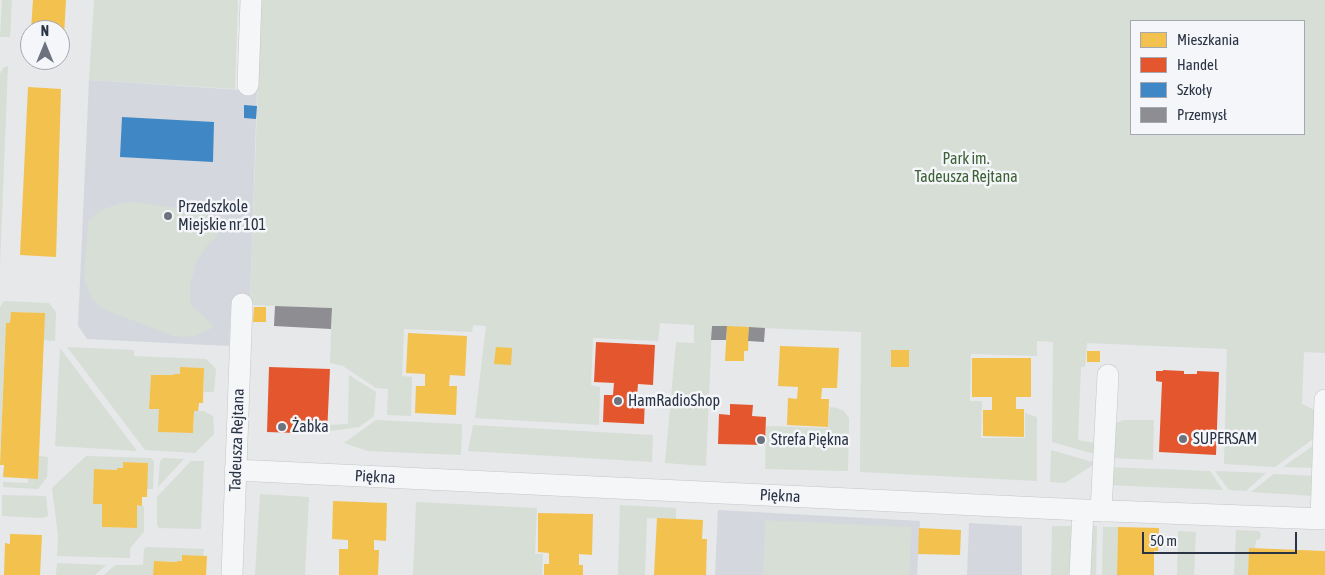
<!DOCTYPE html>
<html>
<head>
<meta charset="utf-8">
<style>
	body { margin:0 }
	#map { position:relative; width:1325px; height:575px; overflow:hidden; background:#e6e8ea; font-family:"Asap Condensed",sans-serif }
	canvas { display:block }
	.legend { position:absolute; left:1130px; top:20px; width:175px; height:115px; box-sizing:border-box; background:#f4f6f9; border:1px solid #a4a8b1; margin:0; padding:6px 9px; list-style:none; font-size:15px; color:#2b3445 }
	.legend li { display:flex; align-items:center; gap:10px; height:25px }
	.legend b { width:25px; border:1px solid #a4a8b1 }
	.north { position:absolute; left:20px; top:20px; width:50px; height:50px; box-sizing:border-box; background:#f4f6f9; border:1px solid #a4a8b1; border-radius:50%; rotate:0deg; font-size:14px; font-weight:700; line-height:20px; text-align:center; color:#2b3445 }
	.north::after { content:''; display:block; margin:auto; width:18px; height:22px; background:#6c737f; clip-path:polygon(50% 0,100% 100%,50% 72%,0 100%) }
	.scale { position:absolute; left:1142px; top:532px; width:155px; height:22px; box-sizing:border-box; border:2px solid #2b3445; border-top:0; padding-left:6px; font-size:15px; line-height:18px; white-space:nowrap; color:#2b3445; -webkit-text-stroke:4px #f4f6f9; paint-order:stroke }
</style>
</head>
<body>
<div id="map">
<canvas width="1325" height="575"></canvas>
<ul class="legend">
<li><b style="height:14px;background:#f2c14e"></b>Mieszkania</li>
<li><b style="height:14px;background:#e4572e"></b>Handel</li>
<li><b style="height:14px;background:#3f88c5"></b>Szkoły</li>
<li><b style="height:14px;background:#8d8d92"></b>Przemysł</li>
</ul>
<div class="north">N</div>
<div class="scale">50 m</div>
</div>
<script>
const ctx = document.querySelector('canvas').getContext('2d');
ctx.lineJoin = 'round';
function paint(path, color) {
  ctx.fillStyle = color;
  ctx.fill(path, 'evenodd');
}
function shape(rows) {
  const path = new Path2D();
  for (const r of rows) {
    path.moveTo(r[0], r[1]);
    for (let i = 2; i < r.length; i += 2) path.lineTo(r[i], r[i + 1]);
  }
  return path;
}
function stroke(path, color, width, dash) {
  ctx.strokeStyle = color;
  ctx.lineWidth = width;
  ctx.lineCap = dash ? 'butt' : 'round';
  ctx.setLineDash(dash || []);
  ctx.stroke(path);
}
function label(font, color, halo, rows, align = 'center') {
  ctx.font = font + ' "Asap Condensed",sans-serif';
  ctx.lineWidth = 5;
  ctx.setLineDash([]);
  ctx.textBaseline = 'middle';
  ctx.strokeStyle = halo;
  ctx.fillStyle = color;
  for (const [text, x, y, turn = 0] of rows) {
    ctx.save();
    ctx.translate(x, y);
    ctx.rotate((+turn || 0) * Math.PI / 180);
    ctx.textAlign = isNaN(turn) ? turn : align;
    if (halo) ctx.strokeText(text, 0, 0);
    ctx.fillText(text, 0, 0);
    ctx.restore();
  }
}
const built = shape([
	[89,80,257,91,250,305,231,304,229,346,87,339,78,326],
	[718,510,920,521,917,575,715,575],
	[969,523,1022,526,1022,575,967,575]
]);
const green = shape([
	[2,0,12,0,10,37,0,37],
	[94,0,236,0,238,1,235,89,89,80],
	[261,0,1325,0,1325,353,1304,352,1302,404,1319,412,1317,436,1275,467,1224,464,1227,349,1087,343,1085,367,1081,367,1078,440,1094,443,1098,455,1052,442,1053,342,1037,341,1037,356,971,354,970,401,982,401,981,438,1025,438,1025,413,1037,417,1037,481,860,472,861,332,712,326,706,466,665,463,676,342,694,343,694,325,660,323,658,341,593,338,591,385,600,387,599,425,475,418,486,326,473,325,472,332,404,329,402,376,412,377,411,416,387,415,388,389,376,388,343,366,330,363,332,308,250,305],
	[1131,21,1304,21,1304,134,1131,134],
	[8,66,0,265,0,74,3,68],
	[133,202,185,209,205,214,215,224,218,236,208,245,196,262,190,286,190,301,193,308,203,315,214,327,193,337,173,336,103,309,91,297,84,278,88,221,101,210,118,204],
	[4,301,49,303,56,312,55,341,44,340,44,313,11,312,10,323,6,323,0,458,0,307],
	[67,347,134,350,134,356,206,359,216,369,214,392,204,392,204,368,180,367,180,374,174,374,174,375,151,375,149,409,159,409,159,432,193,433,194,411,204,411,213,416,214,434,195,453,145,450],
	[60,348,137,451,55,446],
	[349,375,376,392,374,416,359,427,329,431,329,425,348,424],
	[830,407,837,408,844,411,849,418,848,471,765,469,766,426,828,428],
	[376,420,462,424,461,455,368,451,344,443],
	[1124,420,1154,420,1153,460,1110,458,1116,423],
	[473,425,653,435,652,462,468,451],
	[1317,443,1316,468,1283,467],
	[1051,450,1096,463,1065,483,1050,482],
	[39,456,48,457,47,477,38,489,3,487,3,482,28,483,28,478,38,479],
	[86,456,151,458,154,461,153,489,147,489,147,463,124,462,123,468,118,468,117,470,94,469,102,504,102,527,137,528,137,505,144,506,144,532,130,548,130,558,57,556,58,536,52,488],
	[163,458,184,459,158,487,160,461],
	[191,461,204,461,201,529,159,528,157,525,157,497],
	[1107,467,1210,471,1223,490,1106,485],
	[1215,471,1266,473,1246,491,1229,490],
	[1274,474,1316,476,1314,496,1251,492],
	[260,494,309,497,305,575,255,575],
	[2,495,46,496,48,516,42,518,2,516],
	[416,502,537,508,535,554,543,554,542,575,413,575],
	[620,505,676,508,676,519,647,518,645,575,618,575],
	[765,520,912,527,909,575,763,575],
	[1052,526,1071,526,1070,575,1051,575],
	[1092,526,1097,526,1096,575,1090,575],
	[1103,527,1118,527,1117,575,1102,575],
	[1236,530,1259,531,1261,534,1260,539,1256,540,1255,548,1249,548,1248,575,1234,575],
	[1178,531,1196,532,1194,575,1177,575],
	[147,547,178,548,204,549,203,556,183,555,182,561,177,561,177,562,154,561,153,575,104,575,115,565,143,565,144,549],
	[57,563,106,565,95,575,56,575]
]);
const homes = shape([
	[33,0,66,0,64,36,60,35,60,30,31,30],
	[28,87,61,89,56,257,20,255],
	[254,307,266,307,266,322,253,322],
	[11,312,45,313,38,479,3,477,4,465,0,465,6,323,10,323],
	[727,326,749,327,748,351,744,351,744,361,725,361],
	[408,333,467,336,465,376,450,375,449,386,457,386,456,415,415,413,416,386,425,386,425,374,406,373],
	[780,346,839,348,837,388,822,388,821,399,829,399,828,427,787,425,788,398,797,399,798,387,778,386],
	[496,347,512,348,511,365,494,364],
	[891,350,909,350,909,367,891,367],
	[1087,351,1100,351,1100,362,1087,362],
	[972,358,1031,358,1031,397,1016,397,1016,409,1024,409,1024,437,983,436,983,410,992,410,992,397,972,397],
	[180,367,204,368,203,403,199,403,198,411,194,411,193,433,158,432,159,409,149,409,151,375,174,375,174,374,180,374],
	[123,462,148,463,147,497,142,497,142,506,137,505,137,528,102,527,102,504,93,504,94,469,117,470,117,468,123,468],
	[333,501,387,503,386,541,374,540,374,550,379,550,378,575,339,575,339,549,348,549,348,540,332,539],
	[538,513,593,514,592,555,579,554,579,565,583,565,583,575,544,575,544,564,549,564,549,553,538,552],
	[657,518,703,520,702,539,707,539,706,575,654,575],
	[1118,527,1159,528,1158,551,1154,551,1154,575,1117,575],
	[919,528,961,530,960,555,918,554],
	[10,534,42,535,40,575,4,575,5,543,10,544],
	[1249,548,1325,551,1325,575,1248,575],
	[182,555,207,556,206,575,153,575,154,561,177,562,177,561,182,561]
]);
const shops = shape([
	[596,342,655,345,653,385,638,384,637,395,645,396,644,424,603,422,604,395,613,395,614,383,594,382],
	[269,367,330,369,327,434,267,432],
	[1163,370,1184,371,1184,374,1197,374,1197,371,1219,372,1216,455,1159,452,1162,382,1156,381,1156,371,1163,371],
	[730,404,753,405,752,416,766,417,765,445,718,444,719,414,730,415]
]);
const schools = shape([
	[244,105,257,106,256,119,244,118],
	[122,117,214,122,213,162,120,157]
]);
const industry = shape([
	[275,306,332,308,331,329,274,326],
	[712,326,727,326,726,340,711,340],
	[749,327,765,328,764,342,748,341]
]);
const minor = shape([
	[248,85,251,0],
	[235,470,1083,510,1325,519],
	[1101,511,1108,375],
	[1321,519,1325,400],
	[232,575,242,304],
	[1080,575,1083,510]
]);
const markers = [
	[168,216,5,"#6c737f"],
	[618,401,5,"#6c737f"],
	[282,427,5,"#6c737f"],
	[1183,439,5,"#6c737f"],
	[761,440,5,"#6c737f"]
];
const parkNames = [
	["Park im.",966,159],
	["Tadeusza Rejtana",966,177]
];
const poiNames = [
	["Przedszkole",178,207],
	["Miejskie nr 101",178,225],
	["HamRadioShop",628,401],
	["Żabka",292,427],
	["SUPERSAM",1193,439],
	["Strefa Piękna",771,440]
];
const streetNames = [
	["Tadeusza Rejtana",237,440,-88],
	["Piękna",375,477,3],
	["Piękna",780,496,3]
];
paint(built, '#d4d7dd');
paint(green, '#d6ded6');
paint(homes, '#f2c14e');
paint(shops, '#e4572e');
paint(schools, '#3f88c5');
paint(industry, '#8d8d92');
stroke(minor, '#c4c6c8', 22);
stroke(minor, '#f5f6f7', 21);
for (const [x, y, r, color] of markers) {
  const dot = new Path2D();
  dot.arc(x, y, r, 0, 2 * Math.PI);
  ctx.fillStyle = color;
  ctx.fill(dot);
  stroke(dot, '#f4f6f9', 2);
}
label('16px', '#3f6138', '#f4f6f9', parkNames);
label('16px', '#2b3445', '#f4f6f9', poiNames, 'left');
label('16px', '#2b3445', '#f4f6f9', streetNames);
</script>
</body>
</html>
